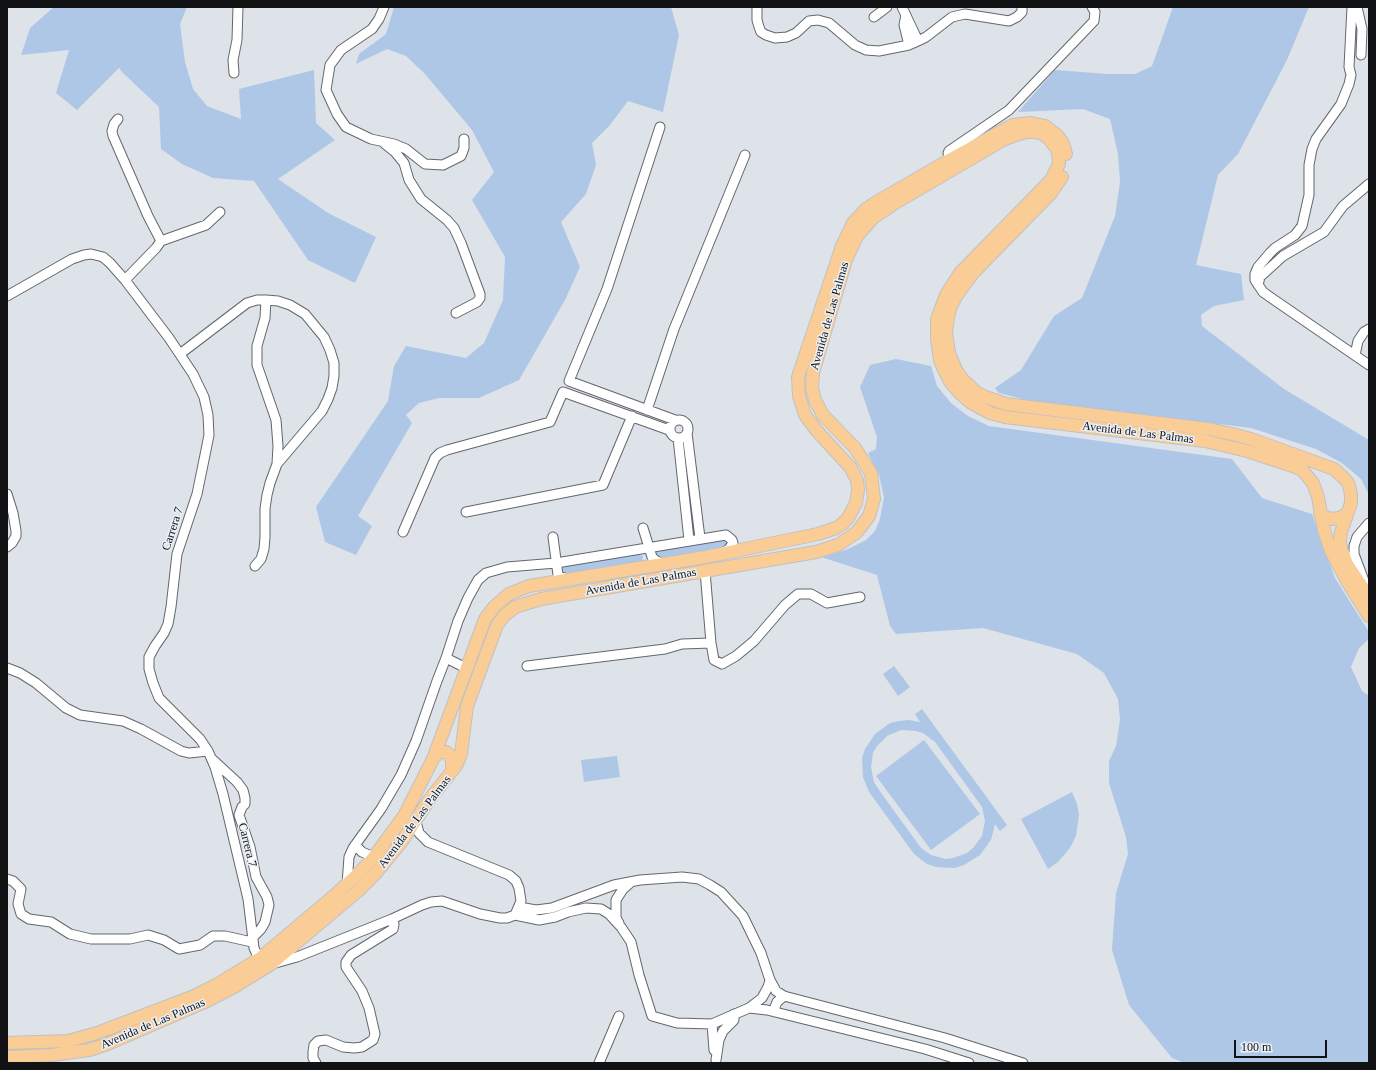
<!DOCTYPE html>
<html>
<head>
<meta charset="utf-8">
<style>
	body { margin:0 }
	#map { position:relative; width:1376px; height:1070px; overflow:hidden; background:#dde3e9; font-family:Georgia,serif }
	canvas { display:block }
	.frame { position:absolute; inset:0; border:8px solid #101214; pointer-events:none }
	.scale { position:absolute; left:1234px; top:1040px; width:93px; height:18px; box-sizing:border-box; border:2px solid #101214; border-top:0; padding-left:5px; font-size:12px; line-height:14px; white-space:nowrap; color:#101214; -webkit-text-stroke:3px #ebf0f7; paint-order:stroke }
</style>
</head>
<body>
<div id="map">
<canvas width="1376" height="1070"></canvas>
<div class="frame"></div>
<div class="scale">100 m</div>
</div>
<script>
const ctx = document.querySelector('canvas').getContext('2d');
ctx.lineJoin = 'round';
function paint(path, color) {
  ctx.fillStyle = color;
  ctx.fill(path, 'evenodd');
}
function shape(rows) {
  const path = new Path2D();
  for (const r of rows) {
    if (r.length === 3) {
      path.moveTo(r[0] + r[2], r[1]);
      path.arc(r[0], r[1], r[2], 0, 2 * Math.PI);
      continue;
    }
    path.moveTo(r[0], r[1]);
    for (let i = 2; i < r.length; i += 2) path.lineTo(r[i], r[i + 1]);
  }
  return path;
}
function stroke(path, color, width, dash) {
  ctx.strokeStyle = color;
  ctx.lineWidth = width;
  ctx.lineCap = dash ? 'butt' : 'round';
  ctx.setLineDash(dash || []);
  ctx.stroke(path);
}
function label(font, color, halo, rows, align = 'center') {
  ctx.font = font + ' Georgia,serif';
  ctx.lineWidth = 3;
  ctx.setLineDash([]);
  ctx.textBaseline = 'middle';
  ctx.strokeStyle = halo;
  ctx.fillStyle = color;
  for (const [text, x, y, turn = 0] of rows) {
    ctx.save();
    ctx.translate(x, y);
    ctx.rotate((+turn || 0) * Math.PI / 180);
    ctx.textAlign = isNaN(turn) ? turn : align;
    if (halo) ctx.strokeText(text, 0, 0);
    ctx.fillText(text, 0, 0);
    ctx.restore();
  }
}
const green = shape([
	[54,7,187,7,180,24,185,62,193,89,207,106,241,119,239,89,314,70,316,123,335,140,278,179,328,213,376,237,355,283,308,260,254,181,213,178,182,164,161,149,159,107,122,72,119,68,77,110,56,93,69,50,21,55,30,28],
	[394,7,671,7,679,35,663,112,628,101,610,125,592,143,596,165,586,194,561,222,580,267,565,300,519,380,479,398,439,398,419,403,406,415,412,423,358,516,372,526,356,555,325,542,316,507,388,401,394,366,406,346,466,358,484,343,503,300,505,257,472,200,494,172,472,130,425,74,406,56,387,49,356,64,359,54,386,34],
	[1173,7,1309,7,1287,60,1238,154,1218,175,1196,265,1241,274,1244,300,1214,306,1201,315,1202,326,1284,389,1369,440,1369,495,1361,479,1342,463,1316,449,1251,428,1027,400,999,393,995,388,1021,370,1054,316,1082,298,1115,216,1120,182,1118,154,1110,119,1083,109,1018,112,1055,70,1108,74,1135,74,1152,66],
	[896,359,931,366,937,386,951,403,968,416,989,426,1232,459,1262,498,1312,514,1335,578,1369,632,1369,639,1359,648,1351,667,1362,691,1369,696,1369,1063,1185,1063,1172,1058,1129,1005,1112,950,1116,893,1128,854,1126,837,1109,783,1109,761,1116,746,1120,720,1118,699,1104,673,1077,654,983,628,896,634,890,626,877,575,821,557,846,550,866,540,875,531,880,519,884,497,879,475,868,453,876,449,877,437,860,387,870,365],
	[725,537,730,539,726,547,660,560,655,554,657,550],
	[638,554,643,556,642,562,568,575,562,572,561,566],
	[894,666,910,687,898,696,883,674],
	[922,709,1007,825,1000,831,995,824,991,840,980,855,964,865,955,868,936,867,927,864,914,854,869,792,863,777,862,758,865,749,875,734,890,723,899,721,909,720,920,722,915,714],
	[901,730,916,731,923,733,935,742,982,807,985,821,982,836,973,848,967,853,953,858,946,859,931,855,921,848,879,790,874,782,871,767,873,753,877,746,887,736],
	[924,740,980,814,931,850,876,776],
	[617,756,620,777,584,782,581,760],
	[1072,792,1077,804,1079,815,1076,836,1071,846,1065,854,1058,862,1048,869,1021,819]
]);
const minor = shape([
	[384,7,379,19,372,29,341,50,330,65,326,90,337,114,346,127,371,139,394,144,406,149,425,164,443,165,461,156,464,148,464,139],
	[757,7,757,20,759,27,761,32,766,35,775,38,787,37,796,33,809,21,818,20,829,23,855,45,866,50,879,51,909,45,918,41,926,37,952,17,965,14,1009,21,1017,17,1022,12,1022,7],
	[902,7,918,41],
	[1352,7,1349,67,1351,75,1349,84,1341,104,1316,139,1312,149,1309,165,1309,195,1302,226,1295,235,1275,248,1270,253,1258,267,1255,274,1255,280,1263,292,1270,297,1369,365],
	[1357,7,1362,29,1361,55],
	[906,15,904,25,909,45],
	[874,17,887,7],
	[234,73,233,60,237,40,238,7],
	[118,119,114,124,112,131,113,136,148,216,161,241],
	[660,127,607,289,569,381,675,420],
	[385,144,395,152,404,163,409,180,421,199,447,220,454,228,461,243,480,294,480,298,477,302,456,313],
	[951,159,948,153,949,151,1009,110,1094,21,1095,12,1092,7],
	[125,280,156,248,161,241,206,225,220,212],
	[1258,285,1260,277,1283,256,1324,232,1343,206,1369,184],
	[7,296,72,259,84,255,91,254,103,257,110,263,125,280,169,338,193,374,204,397,208,415,209,435,205,455,197,494,177,554,171,607,168,624,164,633,155,646,149,657,149,669,153,683,159,698,200,739,208,751,215,767,223,794,248,899,254,948,259,959],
	[266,300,265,318,257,346,257,365,276,420,278,446,277,464],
	[180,354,247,303,257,300,266,300,278,301,290,305,305,314,324,337,330,350,334,363,334,376,332,388,328,399,322,411,277,464,270,483,267,495,265,509,265,537,264,549,261,559,255,566],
	[1355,355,1358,341,1364,332,1369,329],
	[647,410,674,329,745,155],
	[679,429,9],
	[687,433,700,538],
	[678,438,689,540],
	[7,494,13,513,16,531,16,536,12,543,7,547],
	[466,512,603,485,632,416],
	[643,528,652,557,655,560,662,564],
	[403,532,435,458,440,453,447,450,550,422,563,392,669,430],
	[553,537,558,575,561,577,568,579],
	[1366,586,1354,554,1354,546,1357,537,1369,523],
	[711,643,714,660,722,664,736,656,754,641,785,605,798,594,811,594,827,603,860,597],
	[527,666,665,649,682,644,711,643,705,571],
	[7,668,20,673,36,683,66,708,80,715,123,721,141,729,181,751,189,753,208,751],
	[468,669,446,658,458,621,468,598,478,580,486,573,507,567,556,563,726,535,732,540,733,543,728,550,723,552],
	[212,759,237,782,243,790,245,798,245,804,242,807,239,815,250,847,256,877,267,897,269,905,265,922,261,929,252,938],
	[355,845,362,852,374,857],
	[7,879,13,881,21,889,18,904,21,914,29,919,51,922,70,934,91,939,130,939,148,935,164,940,179,949,200,945,213,936,225,936,252,942],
	[347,884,349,857,353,848,381,809,401,775,416,741,437,681,446,658],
	[519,907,536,910,552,908,614,885,640,880,682,877,699,879,710,885,721,892,743,916,761,953,770,980,776,991,784,996,945,1038,1023,1063],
	[515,915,539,920,555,917,568,912,586,908,601,909,609,914,621,927,631,942,639,975,652,1016,677,1023,712,1024,749,1008,767,1010,925,1049,969,1063],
	[619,923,616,918,616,900,623,889,630,883],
	[272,964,297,957,392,919,422,905,431,902,442,901,480,914,500,918,507,918,515,915,521,901,519,888,516,881,509,875,428,842,419,833,416,822],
	[749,1008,762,998,768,987,770,980],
	[775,1012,775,1007,777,1002,784,996],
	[712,1024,714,1050],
	[716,1060,719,1040,723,1031,734,1020,734,1014],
	[316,1063,313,1058,313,1052,314,1045,318,1041,326,1040,343,1047,354,1048,362,1047,373,1040,375,1034,369,1008,362,991,346,967,346,962,351,955,393,929,394,924,392,919],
	[599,1063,619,1016]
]);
const major = shape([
	[1062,177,1051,193,973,273,957,295,951,306,948,317,946,333,949,353,956,370,963,380,976,392,985,397,1006,404,1208,429,1232,434,1251,439,1334,469,1343,477,1348,483,1350,489,1351,496,1351,503,1341,532,1340,541,1341,549,1347,564,1369,597],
	[1320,514,1331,519,1339,518,1347,514],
	[433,759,439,752,446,752,450,755,452,761,452,771],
	[7,1043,68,1041,97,1033,194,996,216,985,259,959,336,894,359,873,374,857,404,816,433,759,485,619,494,607,509,594,529,586,706,557,818,534,836,528,842,524,848,518,856,503,858,490,857,480,850,467,817,431,805,415,799,396,798,377,842,246,853,223,865,210,875,203,951,159,1013,125,1031,123,1045,126,1057,135,1063,143,1066,154],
	[7,1057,52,1055,89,1050,105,1045,207,1001,234,987,270,965,358,891,375,874,403,840,429,800,456,766,461,754,467,706,497,625,505,615,515,607,541,599,816,552,838,545,857,532,869,516,874,499,871,473,855,448,823,415,815,400,812,388,813,373,846,260,857,236,873,218,895,203,1003,140,1016,135,1026,132,1035,132,1043,134,1050,140,1058,151,1059,164,1051,180,960,273,946,295,937,319,937,339,940,360,945,372,951,383,960,393,970,402,990,413,1005,417,1205,441,1247,451,1296,467,1303,471,1313,483,1318,497,1324,530,1331,551,1347,581,1369,616]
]);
const streetNames = [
	["Avenida de Las Palmas",830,316,-74],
	["Avenida de Las Palmas",1138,433,7],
	["Carrera 7",173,529,-72],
	["Avenida de Las Palmas",641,582,-10],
	["Avenida de Las Palmas",415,822,-53],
	["Carrera 7",247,845,76],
	["Avenida de Las Palmas",153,1024,-23]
];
paint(green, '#aec7e6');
stroke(minor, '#63676d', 11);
stroke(major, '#c1c1c2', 14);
stroke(minor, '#fff', 9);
stroke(major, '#facd97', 12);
label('12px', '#101214', '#ebf0f7', streetNames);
</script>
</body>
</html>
